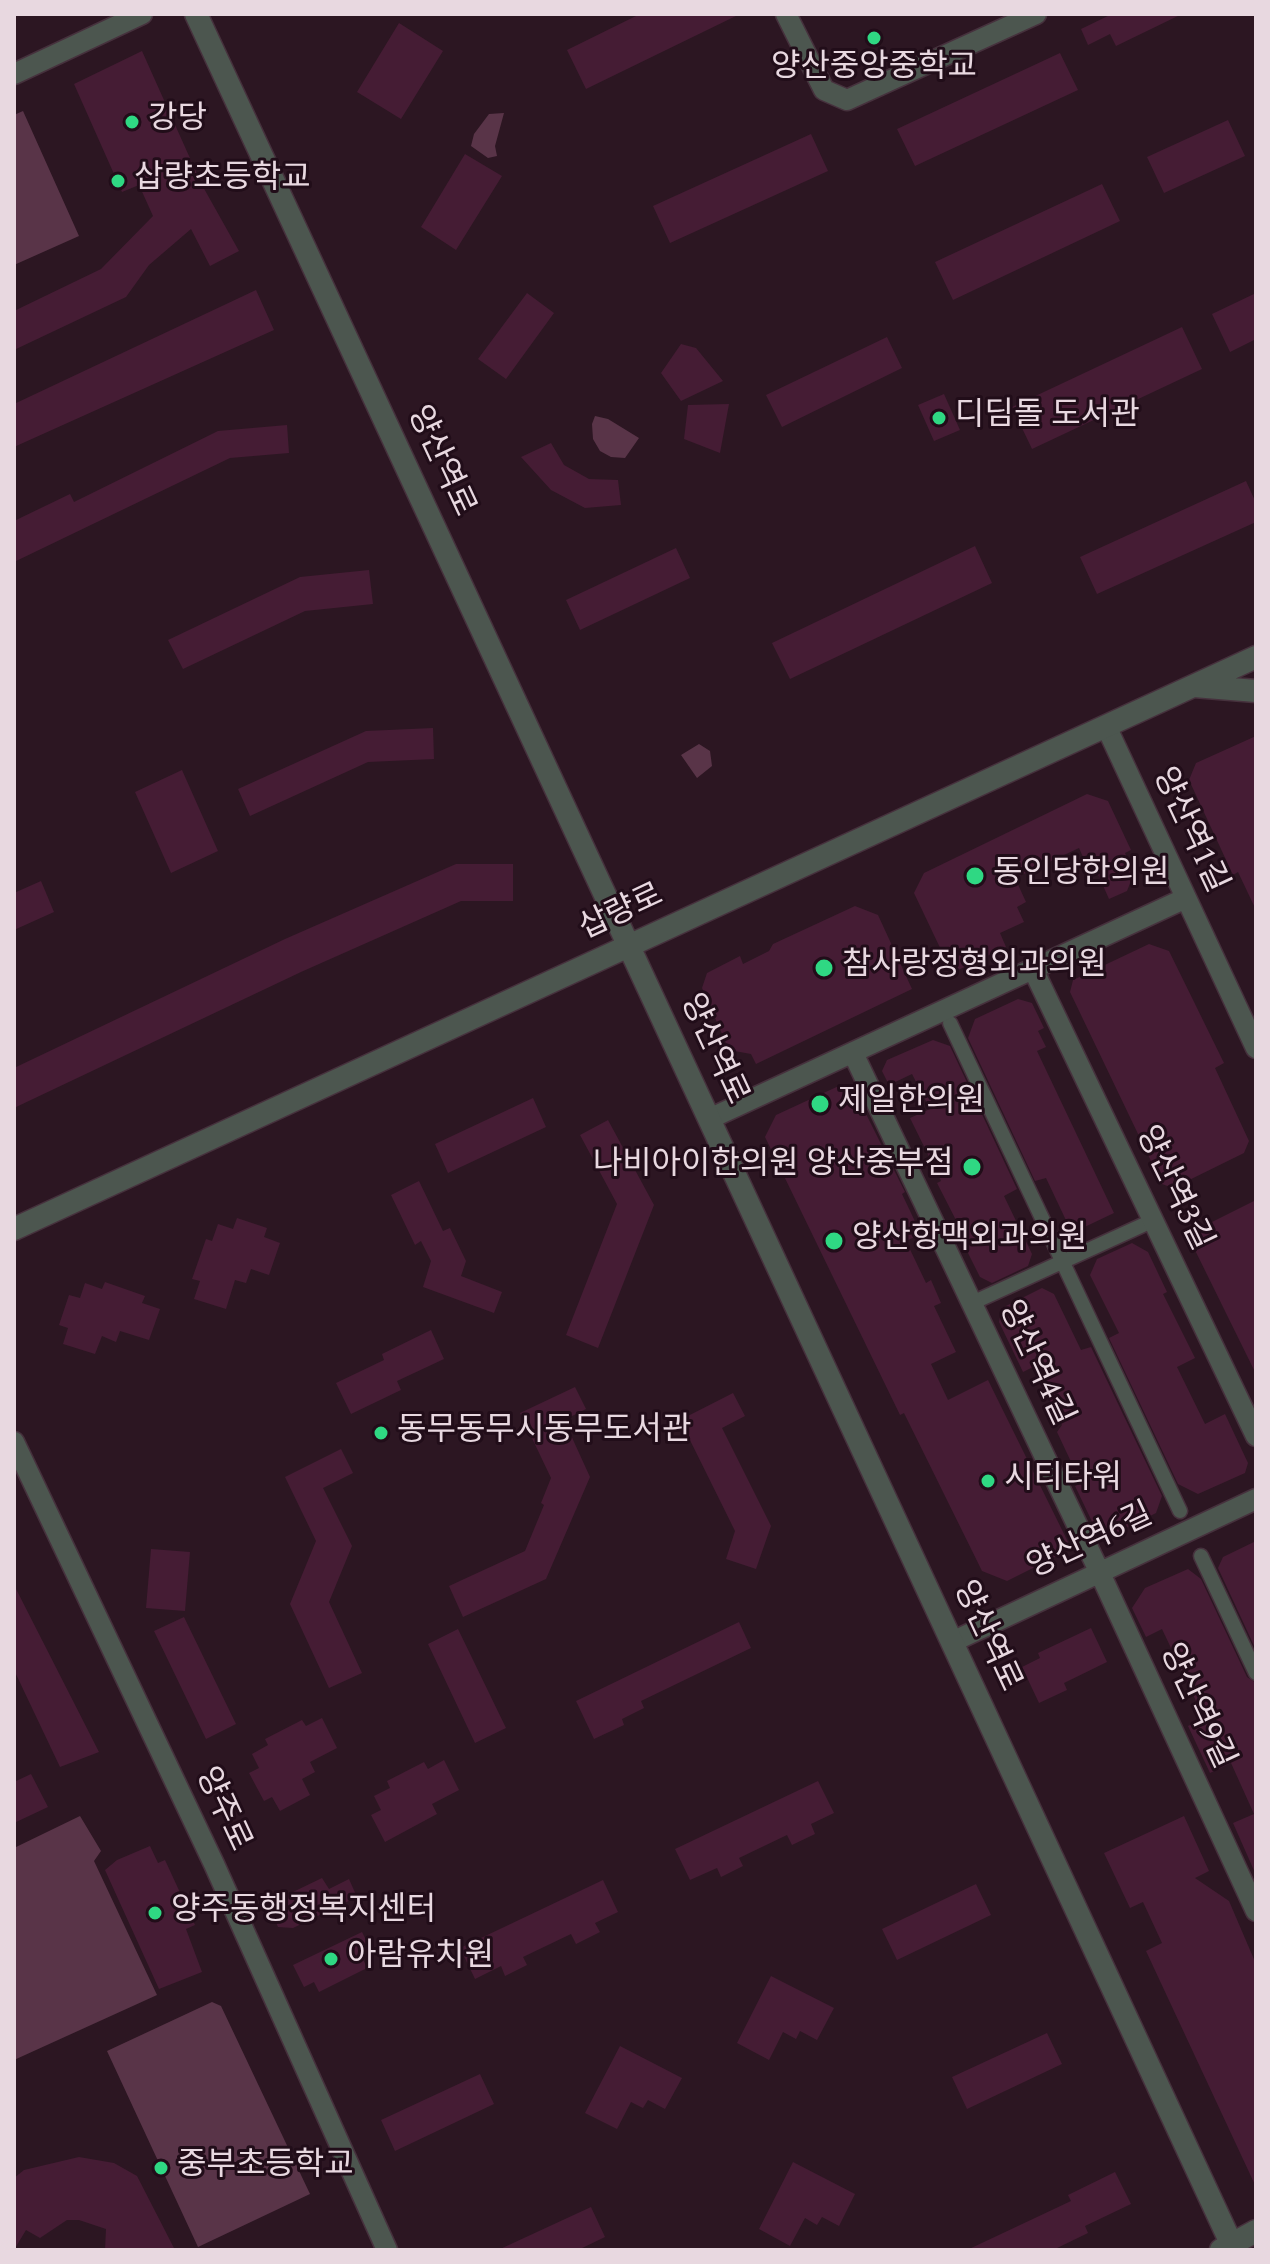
<!DOCTYPE html>
<html>
<head>
<meta charset="utf-8">
<style>
	body { margin:0 }
	#map { position:relative; width:1270px; height:2264px; overflow:hidden; background:#2c1622; font-family:Spectral,serif }
	canvas { display:block }
	.frame { position:absolute; inset:0; border:16px solid #e8d8e0; pointer-events:none }
</style>
</head>
<body>
<div id="map">
<canvas width="1270" height="2264"></canvas>
<div class="frame"></div>
</div>
<script>
const ctx = document.querySelector('canvas').getContext('2d');
ctx.lineJoin = 'round';
function paint(path, color) {
  ctx.fillStyle = color;
  ctx.fill(path, 'evenodd');
}
function shape(rows) {
  const path = new Path2D();
  for (const r of rows) {
    path.moveTo(r[0], r[1]);
    for (let i = 2; i < r.length; i += 2) path.lineTo(r[i], r[i + 1]);
  }
  return path;
}
function stroke(path, color, width, dash) {
  ctx.strokeStyle = color;
  ctx.lineWidth = width;
  ctx.lineCap = dash ? 'butt' : 'round';
  ctx.setLineDash(dash || []);
  ctx.stroke(path);
}
function label(font, color, halo, rows, align = 'center') {
  ctx.font = font + ' Spectral,"Noto Sans KR",serif';
  ctx.lineWidth = 6;
  ctx.setLineDash([]);
  ctx.textBaseline = 'middle';
  ctx.strokeStyle = halo;
  ctx.fillStyle = color;
  for (const [text, x, y, turn = 0] of rows) {
    ctx.save();
    ctx.translate(x, y);
    ctx.rotate((+turn || 0) * Math.PI / 180);
    ctx.textAlign = isNaN(turn) ? turn : align;
    if (halo) ctx.strokeText(text, 0, 0);
    ctx.fillText(text, 0, 0);
    ctx.restore();
  }
}
const green = shape([
	[23,111,79,236,14,265,14,115],
	[504,113,495,146,497,156,488,158,471,146,474,134,489,114],
	[595,416,608,419,639,438,625,458,611,457,600,451,593,439,592,424],
	[699,744,710,751,712,766,697,778,681,755],
	[80,1816,101,1851,94,1861,157,1995,14,2060,14,1848],
	[212,2002,221,2006,310,2194,198,2247,107,2051]
]);
const building = shape([
	[640,14,740,14,586,89,567,50],
	[1112,14,1182,14,1116,46,1110,34,1088,45,1081,29],
	[399,23,443,51,401,119,357,92],
	[142,51,202,185,239,251,210,266,191,229,149,265,126,297,14,350,14,311,101,269,153,216,139,185,122,192,74,84],
	[1060,53,1078,90,915,166,897,129],
	[1228,120,1245,156,1164,193,1147,157],
	[811,134,828,171,670,243,653,206],
	[465,154,502,176,456,250,421,227],
	[1102,184,1120,221,953,300,935,262],
	[256,290,274,330,14,447,14,404],
	[527,293,554,313,506,379,478,359],
	[1256,293,1256,339,1230,352,1212,314],
	[1182,327,1202,369,1032,449,1012,407],
	[887,337,902,368,782,427,766,395],
	[681,344,696,348,723,381,681,401,661,373],
	[944,394,960,430,934,441,918,405],
	[729,404,720,453,684,439,688,405],
	[287,425,289,453,230,458,14,562,14,521,70,494,74,502,218,431],
	[551,443,564,465,589,479,618,480,621,505,585,508,551,490,521,457],
	[1246,481,1256,503,1256,522,1097,594,1080,557],
	[975,546,992,583,790,679,772,643],
	[676,548,690,578,580,630,566,600],
	[369,570,373,604,305,611,183,669,168,640,300,577],
	[433,728,434,759,368,762,250,816,238,789,366,731],
	[1256,736,1256,910,1238,872,1233,875,1189,780,1196,763],
	[182,770,218,851,171,873,135,792],
	[1087,794,1108,801,1131,850,1125,853,1134,873,1127,891,1109,899,1089,854,1083,857,1079,848,1015,878,1026,902,1017,907,1024,922,1000,933,1006,947,952,973,914,893,924,873],
	[456,864,513,864,513,901,461,901,301,972,14,1108,14,1068,285,939],
	[41,881,54,912,14,930,14,893],
	[855,906,878,915,912,989,756,1064,751,1054,729,1050,702,988,707,973,740,956,743,964,769,951,773,944],
	[1149,944,1169,951,1224,1063,1215,1068,1249,1141,1244,1153,1173,1188,1162,1184,1070,992,1073,980],
	[1018,999,1032,1003,1044,1028,1038,1031,1046,1047,1037,1051,1114,1213,1072,1233,1046,1178,1035,1181,968,1038,975,1019],
	[933,1040,950,1046,1017,1189,1004,1196,1032,1254,1028,1266,992,1283,980,1277,955,1227,959,1226,937,1183,941,1181,910,1118,930,1109,912,1074,889,1085,882,1071,887,1060],
	[843,1084,853,1088,905,1192,902,1194,921,1234,906,1241,926,1283,931,1280,941,1303,934,1306,956,1352,931,1364,948,1400,988,1380,1068,1542,1063,1553,1007,1581,982,1571,904,1413,900,1415,765,1137,776,1115],
	[533,1098,546,1127,448,1173,435,1144],
	[608,1120,654,1205,598,1348,566,1335,617,1204,580,1135],
	[419,1181,443,1231,450,1228,466,1261,461,1276,502,1292,494,1313,423,1287,431,1261,421,1241,415,1245,391,1195],
	[1256,1200,1256,1374,1190,1240,1194,1231],
	[237,1218,267,1228,264,1237,280,1243,269,1275,251,1269,246,1283,235,1280,226,1309,194,1299,200,1281,192,1279,206,1239,212,1241,218,1224,233,1229],
	[1132,1243,1148,1252,1167,1292,1163,1294,1195,1358,1177,1367,1205,1424,1225,1414,1248,1463,1245,1473,1198,1494,1178,1484,1109,1338,1119,1333,1090,1275,1097,1259],
	[105,1282,145,1296,142,1303,160,1309,149,1340,120,1331,116,1342,102,1336,95,1354,63,1344,68,1328,59,1325,69,1295,80,1298,85,1283,102,1289],
	[1042,1288,1054,1294,1081,1350,1091,1347,1162,1496,1156,1513,1110,1536,1097,1532,1075,1486,1081,1483,1057,1432,1062,1425,1033,1367,1023,1372,999,1322,1002,1308],
	[431,1330,444,1359,397,1381,401,1390,351,1414,336,1383,384,1360,382,1354],
	[575,1387,586,1409,564,1420,590,1477,546,1579,463,1617,449,1586,525,1551,544,1505,541,1503,551,1478,520,1413],
	[733,1393,745,1416,722,1428,771,1526,756,1569,726,1559,735,1531,680,1420],
	[341,1449,353,1473,323,1488,352,1546,329,1602,362,1673,329,1688,290,1604,316,1541,285,1477],
	[1256,1541,1256,1650,1218,1568,1223,1557],
	[151,1549,190,1552,185,1611,146,1608],
	[1188,1569,1201,1579,1247,1677,1256,1683,1256,1875,1233,1823,1254,1814,1231,1763,1210,1773,1188,1726,1204,1718,1162,1629,1146,1637,1132,1608,1145,1588],
	[14,1585,99,1752,60,1767,14,1670],
	[184,1617,236,1724,206,1739,154,1631],
	[739,1622,751,1648,641,1701,644,1708,622,1719,624,1725,594,1739,576,1701],
	[1091,1628,1107,1662,1064,1683,1067,1690,1039,1703,1022,1667,1040,1658,1038,1653],
	[458,1629,506,1728,475,1743,428,1644],
	[322,1718,337,1748,310,1762,315,1772,302,1779,310,1795,280,1811,272,1797,264,1801,249,1773,259,1768,252,1754,268,1745,265,1739,302,1720,306,1726],
	[444,1760,459,1790,432,1804,437,1814,385,1842,371,1815,381,1810,374,1796,390,1788,387,1781,424,1762,428,1769],
	[31,1774,48,1807,14,1823,14,1782],
	[818,1781,834,1813,811,1824,815,1834,792,1845,787,1835,739,1858,743,1866,721,1877,717,1868,690,1880,675,1849],
	[1184,1816,1209,1871,1195,1878,1229,1901,1256,1964,1256,2187,1146,1951,1162,1943,1143,1902,1130,1908,1104,1853],
	[150,1846,158,1863,165,1860,195,1925,186,1929,202,1972,159,1989,105,1870,117,1860],
	[322,1878,329,1889,349,1879,357,1897,293,1928,278,1927,268,1904],
	[603,1880,618,1912,595,1923,600,1932,576,1944,571,1934,523,1957,527,1965,505,1976,501,1966,475,1979,460,1948],
	[976,1884,991,1915,897,1960,882,1929],
	[362,1932,372,1952,362,1957,367,1968,319,1992,314,1982,304,1987,293,1965],
	[771,1976,834,2008,817,2040,800,2031,796,2039,783,2032,769,2060,737,2043],
	[1047,2033,1062,2064,967,2109,952,2077],
	[620,2046,682,2078,665,2109,648,2100,643,2108,631,2102,617,2129,585,2113],
	[480,2074,494,2104,395,2151,381,2120],
	[79,2157,114,2163,137,2176,175,2250,105,2250,106,2229,79,2220,67,2220,40,2238,26,2230,14,2250,14,2178,24,2170],
	[793,2162,855,2194,839,2226,822,2217,817,2225,805,2218,790,2246,759,2229],
	[1115,2172,1131,2204,1085,2226,1088,2233,1053,2250,967,2250,1071,2201,1068,2195],
	[591,2207,605,2237,578,2250,498,2250]
]);
const pedestrian = shape([
	[950,1023,1180,1511],
	[972,1303,1154,1220],
	[1201,1556,1256,1673]
]);
const minor = shape([
	[786,14,824,90,847,100,1036,14],
	[14,74,142,14],
	[1106,726,1256,1048],
	[1033,969,1256,1436],
	[853,1053,1099,1571,1256,1911],
	[709,1119,1186,898],
	[14,1442,214,1864,387,2250],
	[952,1642,1256,1499]
]);
const tertiary = shape([
	[196,14,1231,2243],
	[1194,686,1256,691],
	[14,1229,1256,657],
	[1221,2250,1256,2231]
]);
const markers = [
	[874,38,8,"#2fd883"],
	[132,122,8,"#2fd883"],
	[118,181,8,"#2fd883"],
	[939,418,8,"#2fd883"],
	[975,876,10,"#2fd883"],
	[824,968,10,"#2fd883"],
	[820,1104,10,"#2fd883"],
	[972,1167,10,"#2fd883"],
	[834,1241,10,"#2fd883"],
	[381,1433,8,"#2fd883"],
	[988,1481,8,"#2fd883"],
	[155,1913,8,"#2fd883"],
	[331,1959,8,"#2fd883"],
	[161,2168,8,"#2fd883"]
];
const poiNames = [
	["양산중앙중학교",874,70,"center"],
	["강당",148,122],
	["삽량초등학교",134,181],
	["디딤돌 도서관",955,418],
	["동인당한의원",993,876],
	["참사랑정형외과의원",842,968],
	["제일한의원",838,1104],
	["나비아이한의원 양산중부점",954,1167,"right"],
	["양산항맥외과의원",852,1241],
	["동무동무시동무도서관",397,1433],
	["시티타워",1004,1481],
	["양주동행정복지센터",171,1913],
	["아람유치원",347,1959],
	["중부초등학교",177,2168]
];
const streetNames = [
	["양산역로",439,462,65],
	["양산역1길",1188,831,65],
	["삽량로",622,914,-25],
	["양산역로",712,1050,65],
	["양산역3길",1172,1189,64],
	["양산역4길",1034,1364,65],
	["양산역6길",1091,1543,-25],
	["양산역로",985,1637,65],
	["양산역9길",1195,1707,65],
	["양주로",221,1810,65]
];
paint(green, '#593448');
paint(building, '#451c34');
stroke(pedestrian, '#46313d', 17);
stroke(minor, '#46313d', 23);
stroke(tertiary, '#46313d', 25);
stroke(pedestrian, '#4c564f', 14);
stroke(minor, '#4c564f', 20);
stroke(tertiary, '#4c564f', 22);
for (const [x, y, r, color] of markers) {
  const dot = new Path2D();
  dot.arc(x, y, r, 0, 2 * Math.PI);
  ctx.fillStyle = color;
  ctx.fill(dot);
  stroke(dot, '#210d19', 3);
}
label('32px', '#e8d8e0', '#210d19', poiNames, 'left');
label('32px', '#e8d8e0', '#210d19', streetNames);
</script>
</body>
</html>
